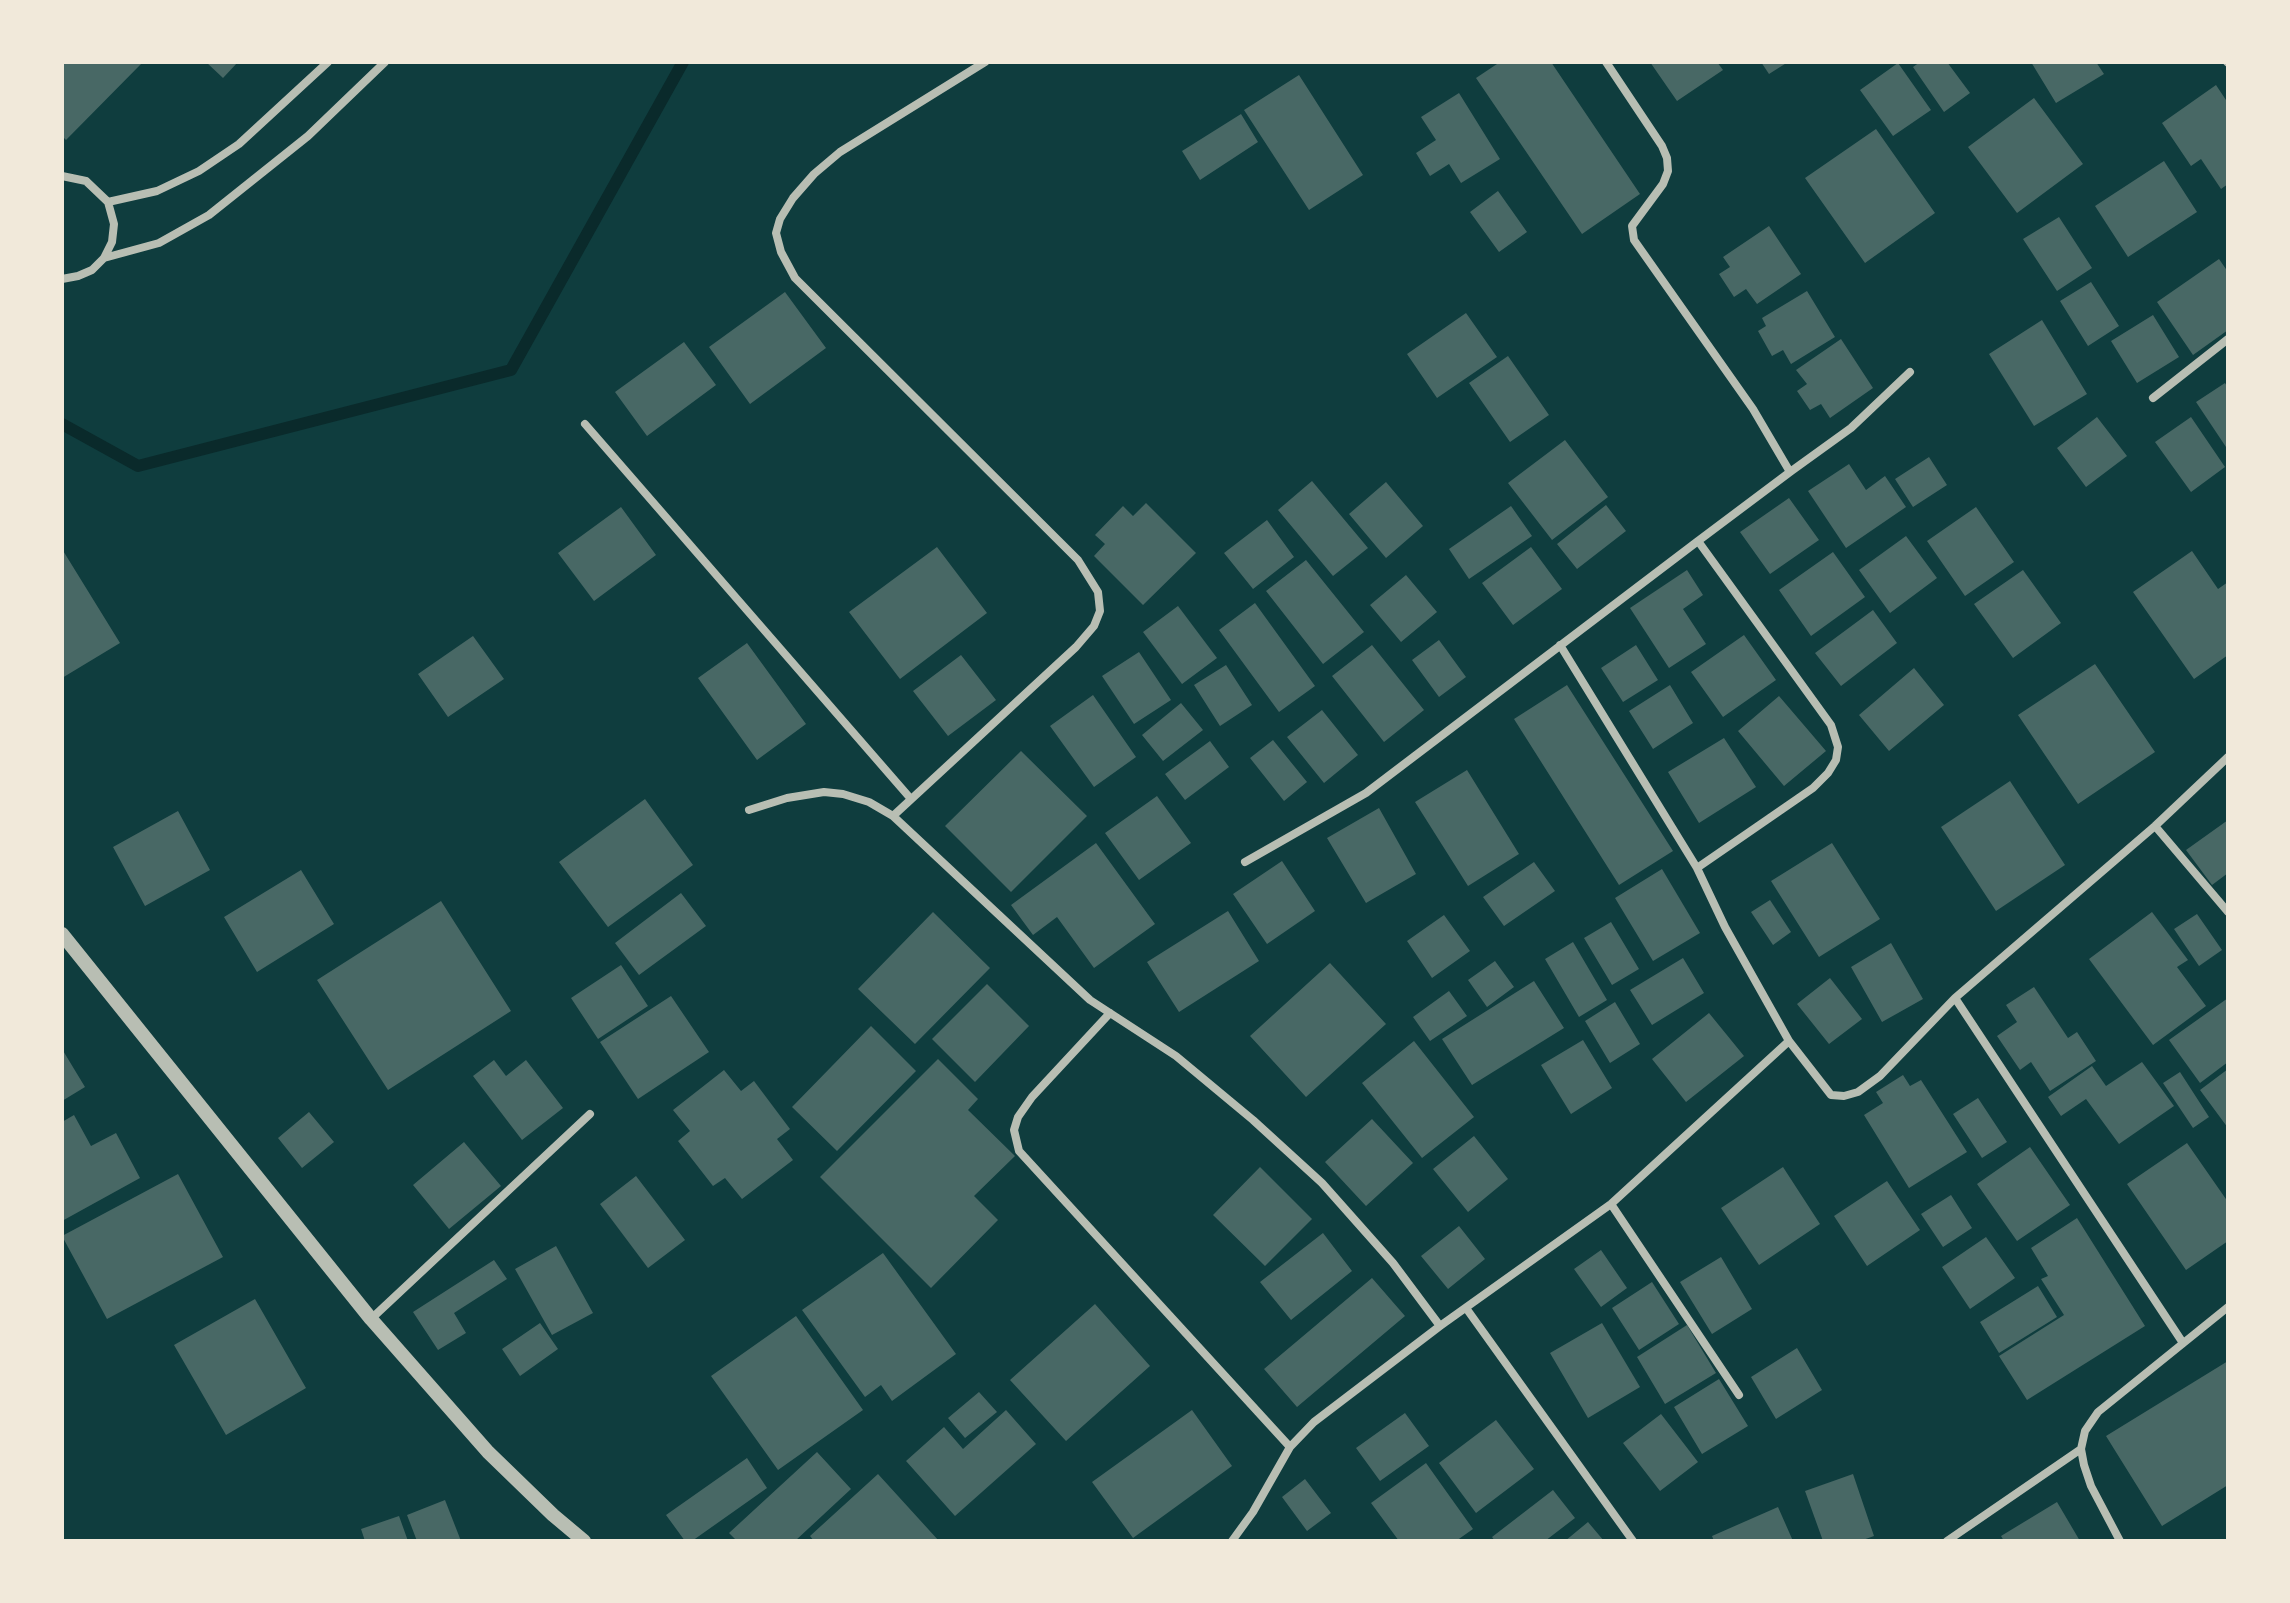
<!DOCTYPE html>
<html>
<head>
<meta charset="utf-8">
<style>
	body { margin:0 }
	#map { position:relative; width:2290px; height:1603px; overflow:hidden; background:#0f3d3e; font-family:Literata,serif }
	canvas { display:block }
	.frame { position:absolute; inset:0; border:64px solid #f1e9da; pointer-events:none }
</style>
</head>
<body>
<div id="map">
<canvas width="2290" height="1603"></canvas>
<div class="frame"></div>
</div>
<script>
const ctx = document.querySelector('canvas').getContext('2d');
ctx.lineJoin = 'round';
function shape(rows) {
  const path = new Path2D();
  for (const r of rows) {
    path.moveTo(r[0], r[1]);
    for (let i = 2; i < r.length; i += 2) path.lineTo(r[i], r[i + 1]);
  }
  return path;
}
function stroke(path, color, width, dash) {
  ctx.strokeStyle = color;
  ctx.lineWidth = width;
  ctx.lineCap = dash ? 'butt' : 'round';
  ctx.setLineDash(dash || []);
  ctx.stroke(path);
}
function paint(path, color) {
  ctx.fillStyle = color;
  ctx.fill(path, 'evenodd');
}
const stream = shape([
	[62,424,138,466,511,370,683,62]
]);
const building = shape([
	[62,62,143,62,66,140,62,136],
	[206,62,238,62,223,78],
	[1500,62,1551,62,1640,194,1582,234,1476,78],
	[1650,62,1717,62,1723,70,1677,101],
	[1761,62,1788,62,1769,74],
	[1920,62,1947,62,1970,93,1944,112,1913,67],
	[2031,62,2096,62,2104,74,2056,103],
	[1898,63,1931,110,1893,136,1860,90],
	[1299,75,1363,175,1309,210,1244,110],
	[2216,85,2228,103,2228,184,2221,189,2201,159,2191,166,2162,123],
	[1459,93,1500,159,1461,183,1449,164,1430,176,1416,153,1436,140,1421,117],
	[2034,98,2083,164,2017,213,1968,147],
	[1241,114,1258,142,1200,180,1182,151],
	[1876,129,1935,213,1865,263,1805,178],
	[2164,161,2197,212,2128,257,2095,206],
	[1498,191,1527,232,1499,252,1470,212],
	[2059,217,2092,268,2057,291,2023,239],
	[1769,226,1801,274,1757,304,1746,289,1734,297,1719,274,1730,267,1723,257],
	[2219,259,2228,272,2228,330,2193,355,2157,302],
	[2091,282,2119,326,2088,346,2060,301],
	[1807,291,1835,337,1791,364,1783,350,1772,356,1758,331,1766,326,1762,318],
	[785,292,826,348,750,404,709,347],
	[1466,313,1497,357,1437,398,1407,354],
	[2153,315,2179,357,2137,383,2111,341],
	[2042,320,2087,394,2034,426,1989,354],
	[1841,339,1873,388,1830,418,1821,404,1810,410,1797,391,1807,384,1796,370],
	[684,342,716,385,647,436,615,392],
	[1508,356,1549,415,1510,442,1469,383],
	[2225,383,2228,388,2228,450,2196,402],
	[2097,417,2127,456,2086,487,2057,448],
	[2191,417,2225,467,2191,492,2155,442],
	[1565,440,1608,497,1552,540,1508,483],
	[1929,457,1947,485,1913,507,1895,479],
	[1849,464,1866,490,1885,476,1906,507,1846,548,1808,491],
	[1312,481,1368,548,1333,576,1278,510],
	[1386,482,1423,526,1386,558,1349,514],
	[1789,498,1819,540,1770,574,1740,532],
	[1146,503,1196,553,1143,605,1094,556,1105,544,1095,535,1123,506,1133,516],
	[1606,505,1626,531,1577,569,1557,544],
	[1511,506,1532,536,1469,579,1449,549],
	[621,507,656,555,594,601,558,553],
	[1976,507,2014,562,1965,596,1927,541],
	[1267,520,1294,557,1253,589,1224,553],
	[1906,536,1937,578,1890,613,1859,570],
	[937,547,987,613,900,679,849,612],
	[1531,547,1562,589,1513,625,1482,583],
	[62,549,120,643,62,678],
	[2192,551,2218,589,2228,582,2228,655,2194,679,2133,592],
	[1833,552,1865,597,1811,636,1779,590],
	[1306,560,1364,632,1323,664,1266,591],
	[1687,570,1703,595,1683,609,1706,644,1669,668,1630,608],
	[2023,570,2061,623,2013,658,1974,604],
	[1406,575,1437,612,1401,642,1370,605],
	[1255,603,1315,686,1279,712,1219,630],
	[1178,606,1217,658,1182,684,1143,632],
	[1873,610,1897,643,1841,686,1815,653],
	[1744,635,1776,680,1723,717,1691,672],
	[473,636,504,679,448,717,418,674],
	[1439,640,1466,677,1439,697,1412,660],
	[747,643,806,724,757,760,698,678],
	[1372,645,1424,710,1384,742,1332,676],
	[1636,645,1658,680,1623,702,1601,668],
	[1139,652,1171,700,1134,724,1102,676],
	[961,655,996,700,948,736,913,691],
	[2095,664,2155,752,2078,804,2018,715],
	[1226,665,1252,705,1220,726,1194,685],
	[1914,668,1944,705,1889,751,1859,715],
	[1567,685,1673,851,1619,885,1514,719],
	[1670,685,1693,723,1653,749,1629,711],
	[1093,695,1136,757,1094,787,1050,726],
	[1779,696,1826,751,1784,786,1738,731],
	[1181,703,1203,730,1163,761,1142,735],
	[1322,710,1358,755,1324,783,1287,737],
	[1724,738,1756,787,1699,823,1668,772],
	[1273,740,1307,782,1284,801,1250,758],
	[1210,741,1229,767,1185,800,1165,774],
	[1021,751,1087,816,1011,892,945,826],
	[1467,770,1519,854,1468,886,1415,802],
	[2010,781,2065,865,1996,911,1941,827],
	[1157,796,1191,843,1139,880,1105,833],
	[645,799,693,865,608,927,559,862],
	[1379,808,1416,874,1366,903,1327,838],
	[178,811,210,870,145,906,113,847],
	[2228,820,2228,873,2212,885,2186,850],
	[1096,843,1155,924,1094,968,1057,917,1033,935,1011,905],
	[1832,843,1880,919,1819,957,1771,881],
	[1282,861,1315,911,1267,944,1233,894],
	[1534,862,1555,891,1504,926,1483,897],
	[1662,869,1700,933,1653,961,1615,898],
	[301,870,334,924,257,972,224,917],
	[681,893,706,926,639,975,615,943],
	[1770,900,1791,932,1773,945,1751,912],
	[441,901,511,1011,388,1090,317,980],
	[1228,911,1259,961,1179,1012,1147,962],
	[933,912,990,968,915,1044,858,989],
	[2152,912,2188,960,2177,967,2206,1006,2153,1045,2089,959],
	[2197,914,2222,950,2199,966,2174,929],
	[1444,915,1470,951,1432,978,1407,941],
	[1611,922,1639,969,1612,985,1584,938],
	[1573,942,1607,1000,1579,1017,1545,959],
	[1891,943,1923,999,1882,1022,1851,967],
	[1683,958,1704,993,1652,1025,1630,990],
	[1495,961,1514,987,1487,1007,1468,980],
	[1330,963,1386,1024,1306,1097,1250,1036],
	[621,965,648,1006,598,1039,571,998],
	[1830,978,1862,1019,1829,1044,1797,1004],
	[1534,981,1564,1028,1472,1085,1442,1039],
	[987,984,1029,1026,975,1082,932,1039],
	[2034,987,2068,1038,2077,1032,2096,1061,2050,1091,2031,1062,2020,1070,1997,1036,2017,1022,2006,1005],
	[1449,991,1467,1016,1430,1041,1413,1017],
	[671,996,709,1052,638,1099,600,1042],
	[2228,998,2228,1062,2200,1083,2169,1040],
	[1615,1002,1640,1044,1610,1063,1585,1021],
	[1709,1013,1744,1056,1686,1102,1652,1059],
	[871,1026,916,1071,837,1151,792,1107],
	[1583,1040,1612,1088,1571,1114,1541,1065],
	[1414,1041,1474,1117,1422,1158,1362,1083],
	[62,1049,85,1087,62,1101],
	[938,1059,978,1099,968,1110,1015,1156,974,1196,998,1220,931,1288,820,1177],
	[494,1060,506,1076,526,1060,563,1108,522,1140,473,1076],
	[2142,1062,2174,1106,2119,1144,2086,1099,2061,1116,2048,1097,2092,1066,2106,1086],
	[2228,1069,2228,1128,2200,1090],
	[724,1070,741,1091,754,1081,790,1129,777,1139,793,1160,742,1199,725,1178,713,1186,678,1141,690,1131,673,1110],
	[2180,1072,2209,1117,2193,1128,2163,1083],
	[1903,1075,1910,1086,1921,1080,1967,1152,1909,1188,1864,1115,1883,1103,1876,1092],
	[1978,1098,2007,1142,1982,1158,1953,1114],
	[309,1112,334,1142,302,1168,278,1138],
	[74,1115,91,1146,116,1133,140,1178,62,1221,62,1122],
	[1372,1119,1413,1163,1366,1206,1325,1162],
	[1474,1136,1508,1179,1468,1212,1433,1169],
	[464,1142,501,1186,449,1229,413,1185],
	[2187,1143,2228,1202,2228,1241,2186,1270,2127,1184],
	[2030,1147,2070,1205,2017,1241,1977,1184],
	[1260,1167,1312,1219,1265,1266,1213,1215],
	[1783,1167,1820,1224,1759,1265,1721,1208],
	[178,1174,223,1257,107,1319,62,1236],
	[636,1176,685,1240,648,1268,600,1204],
	[1887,1181,1920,1230,1867,1266,1834,1216],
	[1951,1195,1972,1228,1943,1247,1921,1214],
	[2077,1218,2145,1326,2027,1400,1999,1356,2064,1315,2041,1279,2048,1276,2031,1248],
	[1459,1226,1485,1259,1448,1289,1421,1256],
	[1323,1233,1352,1271,1291,1320,1260,1282],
	[1986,1237,2015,1278,1970,1309,1942,1267],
	[556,1246,593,1313,552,1335,515,1269],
	[1601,1250,1627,1288,1601,1307,1574,1269],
	[883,1253,956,1354,892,1401,881,1385,865,1397,802,1310],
	[1721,1257,1752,1309,1712,1334,1680,1282],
	[494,1260,507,1279,454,1313,466,1333,438,1350,413,1312],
	[1372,1278,1405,1316,1297,1407,1264,1369],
	[1652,1282,1679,1324,1639,1350,1612,1308],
	[2038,1286,2057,1317,1999,1353,1980,1322],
	[255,1299,306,1388,226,1435,174,1345],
	[1095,1304,1150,1366,1066,1441,1010,1380],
	[796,1316,863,1410,778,1470,711,1376],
	[540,1323,558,1349,520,1376,502,1349],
	[1602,1323,1640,1387,1588,1418,1550,1353],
	[1687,1325,1716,1373,1665,1404,1637,1357],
	[1797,1348,1822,1390,1776,1419,1751,1377],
	[2228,1361,2228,1485,2162,1526,2106,1436],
	[1719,1379,1748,1426,1702,1454,1674,1407],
	[979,1392,997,1412,965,1438,948,1418],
	[1006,1410,1036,1444,955,1516,906,1461,944,1427,963,1449],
	[1192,1410,1232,1466,1133,1538,1092,1482],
	[1405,1413,1429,1446,1380,1481,1356,1448],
	[1661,1414,1698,1462,1660,1491,1623,1443],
	[1496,1420,1534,1469,1476,1513,1439,1463],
	[817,1452,851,1489,795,1541,737,1541,729,1533],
	[747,1458,767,1488,692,1541,685,1541,666,1515],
	[1426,1463,1473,1529,1456,1541,1399,1541,1371,1503],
	[878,1474,939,1541,814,1541,810,1536],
	[1853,1474,1874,1536,1860,1541,1823,1541,1805,1491],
	[1305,1479,1331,1513,1307,1531,1282,1497],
	[1553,1490,1575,1518,1545,1541,1495,1541,1492,1537],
	[445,1500,461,1541,417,1541,407,1515],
	[2057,1502,2080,1541,2004,1541,2001,1536],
	[1778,1507,1793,1541,1714,1541,1712,1536],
	[399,1516,408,1541,365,1541,361,1529],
	[1588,1522,1604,1541,1565,1541]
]);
const minor = shape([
	[1606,62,1662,146,1667,158,1668,171,1663,184,1632,226,1634,240,1753,409,1790,472,1698,541],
	[2227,62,2228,63],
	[62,176,86,181,108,202,114,224,112,242,104,258,92,270,78,276,62,279],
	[108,202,157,191,199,171,239,144,328,62],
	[104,258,159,243,209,215,308,136,385,62],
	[2153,398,2228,339],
	[585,424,911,799],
	[1790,472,1851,428,1910,372],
	[1560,645,1697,868],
	[749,810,787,798,824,792,843,794,869,802,893,816,1090,1000,1176,1056,1253,1120,1322,1183,1393,1263,1440,1326],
	[893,816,1076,647,1094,626,1100,611,1098,592,1078,560,795,278,781,252,776,233,780,219,793,198,814,174,840,152,985,62],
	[2155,826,2228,912],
	[1245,862,1366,793,1698,541,1831,725,1838,747,1836,760,1828,773,1813,788,1697,868,1725,927,1789,1041,1831,1095,1844,1096,1858,1092,1880,1076,1955,998,2155,826,2228,757],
	[1955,998,2183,1343],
	[1110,1013,1032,1097,1018,1117,1014,1130,1019,1151,1290,1447],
	[1611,1204,1739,1395],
	[1466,1308,1633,1541],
	[371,1319,590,1114],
	[1232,1541,1253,1512,1290,1447,1314,1422,1440,1326,1611,1204,1789,1041],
	[1947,1541,2081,1449],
	[2120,1541,2091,1486,2084,1465,2081,1449,2085,1431,2098,1412,2228,1307]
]);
const tertiary = shape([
	[62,934,371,1319,488,1452,553,1515,584,1541]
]);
stroke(stream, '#0a2a2b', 12);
paint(building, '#486865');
stroke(minor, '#b8beb3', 8);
stroke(tertiary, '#b8beb3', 14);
</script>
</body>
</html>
